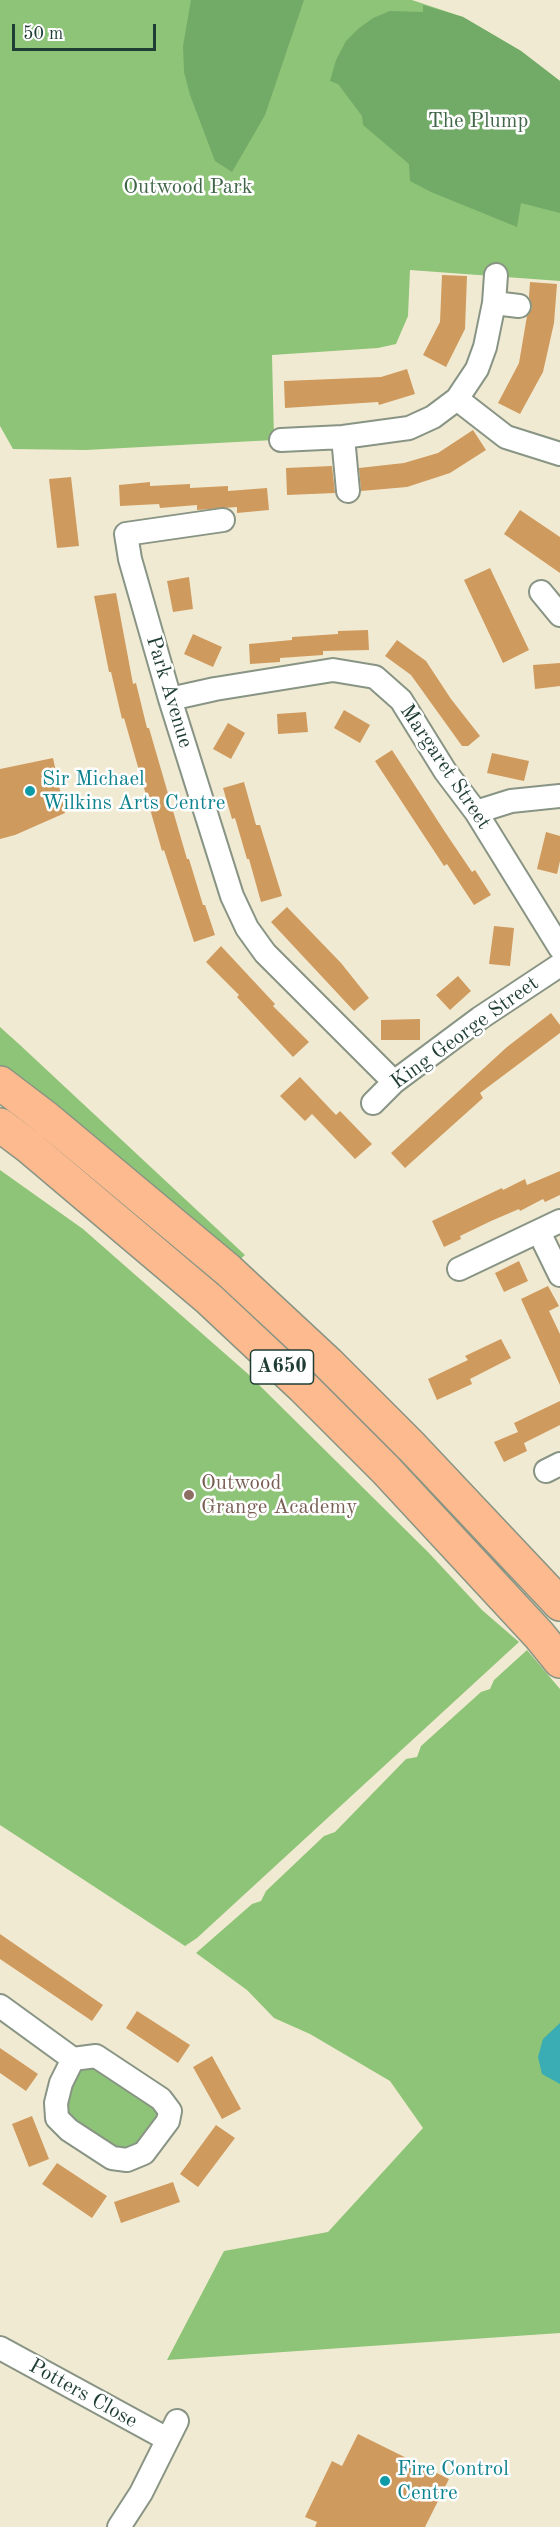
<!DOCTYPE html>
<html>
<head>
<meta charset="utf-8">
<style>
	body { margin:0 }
	#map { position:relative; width:560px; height:2527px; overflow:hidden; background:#f1ead3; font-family:"Old Standard TT",serif }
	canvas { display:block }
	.scale { position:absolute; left:12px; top:24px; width:144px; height:27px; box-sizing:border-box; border:3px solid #1f3d34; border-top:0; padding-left:8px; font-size:18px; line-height:21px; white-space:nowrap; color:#1f3d34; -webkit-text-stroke:4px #fff; paint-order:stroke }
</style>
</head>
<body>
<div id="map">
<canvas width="560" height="2527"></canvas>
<div class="scale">50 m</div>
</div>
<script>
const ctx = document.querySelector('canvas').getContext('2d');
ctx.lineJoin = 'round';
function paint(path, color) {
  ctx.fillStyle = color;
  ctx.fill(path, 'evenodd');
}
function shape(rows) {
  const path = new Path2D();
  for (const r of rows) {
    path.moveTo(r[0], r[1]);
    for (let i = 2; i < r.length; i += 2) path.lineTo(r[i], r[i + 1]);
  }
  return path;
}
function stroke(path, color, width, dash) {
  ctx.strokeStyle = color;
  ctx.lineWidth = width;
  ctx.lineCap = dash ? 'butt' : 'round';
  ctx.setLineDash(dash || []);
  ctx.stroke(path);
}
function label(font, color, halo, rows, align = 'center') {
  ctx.font = font + ' "Old Standard TT",serif';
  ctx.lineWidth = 5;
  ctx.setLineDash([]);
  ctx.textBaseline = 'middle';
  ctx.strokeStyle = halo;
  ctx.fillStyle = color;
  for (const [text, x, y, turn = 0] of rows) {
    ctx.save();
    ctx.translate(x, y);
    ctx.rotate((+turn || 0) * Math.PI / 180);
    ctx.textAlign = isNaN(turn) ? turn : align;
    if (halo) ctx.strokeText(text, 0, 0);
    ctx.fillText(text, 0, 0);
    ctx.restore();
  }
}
const green = shape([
	[0,0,412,0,463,17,521,51,560,81,560,281,410,270,408,316,396,344,378,348,272,355,274,440,86,450,13,449,0,426],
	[0,1027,20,1045,245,1255,228,1270,0,1083],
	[0,1170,83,1229,247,1373,428,1552,482,1610,519,1642,197,1938,185,1946,0,1825],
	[527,1650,560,1689,560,2333,167,2360,224,2251,328,2232,423,2128,390,2081,310,2034,274,2018,247,1990,196,1953,252,1904,261,1901,266,1891,324,1836,335,1832,406,1759,417,1757,421,1746,481,1692,490,1689,494,1680],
	[96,2056,170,2111,127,2160,69,2130,61,2083]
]);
const forest = shape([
	[191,0,304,0,265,115,232,172,215,161,190,95,184,72,183,46],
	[423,5,463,17,521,51,560,81,560,213,521,203,517,227,431,192,410,181,409,164,363,125,362,116,338,84,330,81,336,60,346,41,358,29,373,18,390,11,423,12]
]);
const water = shape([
	[560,2023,560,2084,542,2074,538,2057,543,2039]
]);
const building = shape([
	[442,275,467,276,465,329,446,367,423,355,440,322],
	[530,282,557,284,554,323,543,372,520,414,498,403,519,363,527,316,532,308,529,297],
	[407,369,415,394,379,405,378,402,285,408,284,381,381,377],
	[473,430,486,450,450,473,407,487,361,491,359,468,404,463,438,453],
	[332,466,335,493,287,495,286,468],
	[71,477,79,546,57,548,49,479],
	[150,482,150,486,190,484,190,488,228,486,228,491,267,488,269,510,237,513,237,507,197,510,197,505,160,508,159,504,120,506,119,485],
	[520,510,560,537,560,573,504,534],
	[490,568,529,650,503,663,464,580],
	[189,577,193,609,173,612,167,581],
	[116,593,133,684,136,683,147,728,149,728,187,859,189,859,203,905,205,905,215,935,194,942,164,850,162,851,124,718,122,719,111,672,109,672,94,596],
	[368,630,369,650,323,651,323,655,280,658,280,662,250,664,249,644,292,640,292,637,338,634,338,631],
	[193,634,222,647,213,667,184,654],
	[397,640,426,661,451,699,480,736,468,746,462,746,411,675,385,656],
	[560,663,560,686,535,689,533,665],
	[344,710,370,725,360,743,334,728],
	[306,712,308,732,278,734,277,714],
	[228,723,245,733,231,759,213,749],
	[392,750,445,832,472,872,475,870,491,895,474,905,447,864,444,866,417,825,375,761],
	[492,753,529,761,524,781,487,773],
	[53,758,65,813,15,835,0,839,0,769],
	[244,782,256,825,260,825,282,896,261,902,249,859,247,859,235,818,232,819,223,788],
	[546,832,560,836,560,861,557,874,537,869],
	[287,907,341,963,369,998,354,1011,271,922],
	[494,926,514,928,510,966,489,964],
	[221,946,275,1004,273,1006,309,1042,293,1057,237,997,239,995,206,962],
	[458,976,471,991,450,1010,436,995],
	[551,1013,560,1025,560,1033,480,1093,483,1098,405,1168,391,1153,507,1047],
	[420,1019,420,1040,381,1040,381,1020],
	[300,1077,336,1115,340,1111,372,1144,355,1159,312,1114,305,1121,280,1096],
	[560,1171,560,1195,545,1202,543,1199,520,1211,519,1209,491,1221,460,1236,461,1239,444,1247,432,1221,502,1188,503,1190,525,1179,527,1185],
	[519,1261,528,1281,504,1292,495,1273],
	[548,1286,559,1306,549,1311,560,1334,560,1385,521,1299],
	[501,1339,511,1358,470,1379,472,1384,437,1400,428,1379,468,1360,465,1356],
	[560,1401,560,1425,524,1443,527,1451,504,1462,494,1442,518,1432,514,1423],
	[0,1934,103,2005,92,2021,0,1959],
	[137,2011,190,2045,178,2063,126,2028],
	[0,2048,38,2074,26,2091,0,2073],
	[212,2056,241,2109,222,2119,193,2067],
	[32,2116,49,2159,29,2167,12,2124],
	[216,2125,235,2138,198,2187,180,2174],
	[57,2163,107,2196,92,2218,42,2184],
	[173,2182,180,2202,121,2223,114,2202],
	[358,2434,449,2479,425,2527,315,2527,317,2522,305,2517,332,2461,342,2466]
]);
const street = shape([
	[494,303,519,306],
	[457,399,506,437,560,454],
	[343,437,348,491],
	[281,440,343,437,409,428,433,417,457,399,477,369,485,347,494,303,496,275],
	[223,520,126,534,130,559,170,699,232,896,247,928,265,953,394,1082],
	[541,592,560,615],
	[170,699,215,689,333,670,375,677,401,700,445,771,476,812,560,948],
	[476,812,511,801,560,796],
	[373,1103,394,1082,480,1018,560,965],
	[539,1232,560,1275],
	[459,1269,560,1221],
	[546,1471,560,1464],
	[0,2006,73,2059,96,2056,161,2099,170,2111,168,2121,144,2153,127,2160,112,2158,69,2130,57,2118,56,2103,61,2083,73,2059],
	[0,2348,167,2439],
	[119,2527,141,2493,177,2421]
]);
const highway = shape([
	[0,1083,46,1118,228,1270,328,1363,412,1447,560,1604],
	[0,1125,28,1146,209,1299,304,1388,386,1470,539,1635,560,1661]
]);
const markers = [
	[30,791,6,"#0f9aa8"],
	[189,1495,6,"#8d6e63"],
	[385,2481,6,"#0f9aa8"]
];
const shields = [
	[282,1367,63]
];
const shieldNames = [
	["A650",282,1367]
];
const parkNames = [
	["The Plump",478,121],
	["Outwood Park",188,187]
];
const streetNames = [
	["Park Avenue",169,692,73],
	["Margaret Street",445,767,56],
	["King George Street",465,1033,-36],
	["Potters Close",83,2394,29]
];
const cultureNames = [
	["Sir Michael",42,779],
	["Wilkins Arts Centre",42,803],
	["Fire Control",397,2469],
	["Centre",397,2493]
];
const educationNames = [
	["Outwood",201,1483],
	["Grange Academy",201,1507]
];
paint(green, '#8ec477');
paint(forest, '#72aa68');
paint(water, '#3aacb3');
paint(building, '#cf9a5d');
stroke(street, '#889484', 26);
stroke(highway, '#889484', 36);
stroke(street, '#fff', 22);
stroke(highway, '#fcba8e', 33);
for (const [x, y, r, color] of markers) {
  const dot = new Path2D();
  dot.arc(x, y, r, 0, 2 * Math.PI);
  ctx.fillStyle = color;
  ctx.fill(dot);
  stroke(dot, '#fff', 2);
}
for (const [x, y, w] of shields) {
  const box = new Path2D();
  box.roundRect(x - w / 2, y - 17, w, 34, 4.5);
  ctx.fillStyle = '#fff';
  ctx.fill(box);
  stroke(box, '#1f3d34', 1.5);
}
label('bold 20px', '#1f3d34', null, shieldNames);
label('21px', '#406648', '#fff', parkNames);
label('21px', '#1f3d34', '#fff', streetNames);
label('21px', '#0d838f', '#fff', cultureNames, 'left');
label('21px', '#785e54', '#fff', educationNames, 'left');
</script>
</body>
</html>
